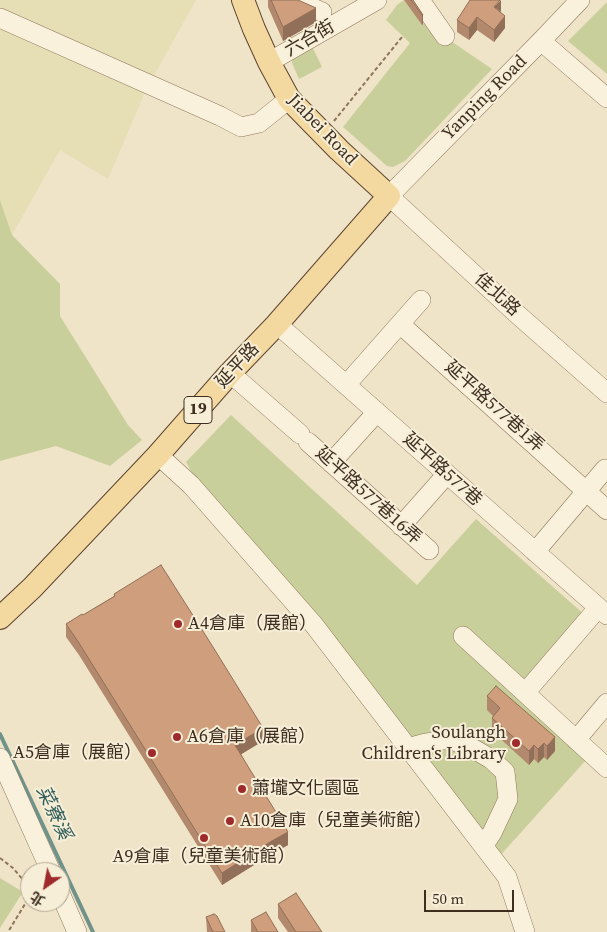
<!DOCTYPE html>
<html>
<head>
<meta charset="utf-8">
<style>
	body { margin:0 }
	#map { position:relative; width:607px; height:932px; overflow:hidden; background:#f0e4c8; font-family:"Source Serif 4","Noto Sans TC",serif }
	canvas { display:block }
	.north { position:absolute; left:20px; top:862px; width:50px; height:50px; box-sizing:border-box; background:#f7eed8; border:1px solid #ada18e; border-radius:50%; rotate:213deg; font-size:14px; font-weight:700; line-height:20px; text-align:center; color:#3d2e20 }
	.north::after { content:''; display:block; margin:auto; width:18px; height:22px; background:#9e2a2b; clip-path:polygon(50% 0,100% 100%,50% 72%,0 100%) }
	.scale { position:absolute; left:424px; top:890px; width:90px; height:22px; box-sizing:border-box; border:2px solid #3d2e20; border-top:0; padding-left:6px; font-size:15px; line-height:18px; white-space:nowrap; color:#3d2e20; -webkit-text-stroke:4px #f7eed8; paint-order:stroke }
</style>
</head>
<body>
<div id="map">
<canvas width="607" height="932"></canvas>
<div class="north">北</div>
<div class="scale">50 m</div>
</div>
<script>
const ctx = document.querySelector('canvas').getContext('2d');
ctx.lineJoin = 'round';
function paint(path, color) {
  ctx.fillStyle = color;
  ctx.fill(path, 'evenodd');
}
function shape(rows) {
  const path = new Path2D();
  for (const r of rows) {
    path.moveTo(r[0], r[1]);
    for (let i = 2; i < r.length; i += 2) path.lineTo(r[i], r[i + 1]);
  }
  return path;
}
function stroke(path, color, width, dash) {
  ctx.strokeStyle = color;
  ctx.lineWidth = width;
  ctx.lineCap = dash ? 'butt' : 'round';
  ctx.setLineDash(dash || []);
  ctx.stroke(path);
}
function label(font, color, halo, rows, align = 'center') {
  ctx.font = font + ' "Source Serif 4","Noto Sans TC",serif';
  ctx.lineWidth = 4;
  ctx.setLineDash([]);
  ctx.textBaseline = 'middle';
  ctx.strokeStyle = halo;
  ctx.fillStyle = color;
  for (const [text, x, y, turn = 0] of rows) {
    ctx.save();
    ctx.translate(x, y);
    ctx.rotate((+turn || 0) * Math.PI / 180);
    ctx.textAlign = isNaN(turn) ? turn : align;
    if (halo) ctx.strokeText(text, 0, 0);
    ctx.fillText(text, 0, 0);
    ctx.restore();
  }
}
const farmland = shape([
	[0,0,196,0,146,90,108,179,60,150,12,235,0,200]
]);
const green = shape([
	[404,0,422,24,430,20,442,35,492,69,405,161,393,167,387,166,343,127,410,43,386,20,397,5],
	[607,2,607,74,568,41],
	[311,44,322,67,299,79,292,63,293,53],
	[0,200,12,235,60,284,60,316,128,425,142,440,110,466,56,446,0,461],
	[231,415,417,585,476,519,586,616,521,683,587,759,498,858,193,475,186,462],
	[0,878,23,892,0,928]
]);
const stream = shape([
	[0,734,93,932]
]);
const path = shape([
	[334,121,402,37],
	[0,858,13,868,24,881,28,890,28,898,25,904,8,932]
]);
const minor = shape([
	[295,0,322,12],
	[420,0,445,36],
	[580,0,541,41,389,196,517,314,607,393],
	[0,18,220,116,241,127,259,123,289,99],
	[541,41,607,98],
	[269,62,377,0],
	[277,324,607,615],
	[400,324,607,510],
	[230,373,300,434],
	[346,385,421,300],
	[308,442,429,550],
	[158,455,191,485,314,625,507,877,525,932],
	[331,463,377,412],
	[401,526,447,474],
	[535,552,605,469],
	[463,636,607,768],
	[525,693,598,608],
	[576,740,607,703],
	[408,748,426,743,449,739,472,748,491,759,505,772,508,799,492,833,483,846],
	[0,758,51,872],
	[60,893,77,932]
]);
const major = shape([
	[0,618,32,588,158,455,230,373,277,324,389,196,339,150,289,99,269,62,254,29,243,0]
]);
const wall = shape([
	[268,0,298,0,316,22,283,41,268,7],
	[404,0,413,0,423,15,423,24,422,25],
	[501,12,505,28,494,42,477,30,469,40,457,32,457,20],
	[114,594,263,741,241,754,288,845,270,855,222,885,79,655,66,637,66,624,83,615,114,596],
	[487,696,555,751,547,760,544,757,538,763,534,759,529,765,492,731,492,718,493,716,487,710],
	[278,904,322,932,288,932,278,918],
	[206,917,225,932,207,932],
	[251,920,278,932,251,932]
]);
const shadedWall = shape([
	[501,0,501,12,494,7],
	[316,8,316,22,283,41,283,27],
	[422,15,423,15,423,24,422,25],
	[505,16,505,28,494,42,494,30],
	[477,17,477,30,469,40,469,28],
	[263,728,263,741,235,758,235,745],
	[555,737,555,751,547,760,547,746],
	[544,743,544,757,538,763,538,749],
	[534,745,534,759,529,765,529,751],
	[288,832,288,845,270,855,222,885,222,873,270,842]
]);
const building = shape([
	[271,0,298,0,316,8,283,27,271,0],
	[411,0,413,0,423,15,422,15,411,0],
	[470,0,500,0,494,7,505,16,494,30,477,17,469,28,457,20,470,0],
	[161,565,213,647,263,728,235,745,288,832,270,842,222,873,79,643,66,624,82,614,83,615,115,596,114,594,161,565],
	[496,686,555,737,547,746,544,743,538,749,534,745,529,751,492,718,500,708,487,696,496,686],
	[296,893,322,932,296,932,278,904,296,893],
	[266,912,278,932,258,932,251,920,266,912],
	[214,914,217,916,225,932,213,932,206,917,214,914]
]);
const markers = [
	[178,624,5,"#9e2a2b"],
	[177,737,5,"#9e2a2b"],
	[516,743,5,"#9e2a2b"],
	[152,753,5,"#9e2a2b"],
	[242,789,5,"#9e2a2b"],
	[230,821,5,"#9e2a2b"],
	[204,838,5,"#9e2a2b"]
];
const shields = [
	[198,410,28]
];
const shieldNames = [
	["19",198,410]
];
const streetNames = [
	["六合街",310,39,-30],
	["Yanping Road",485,98,-45],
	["Jiabei Road",322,130,46],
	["佳北路",497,295,42],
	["延平路",238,366,-47],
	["延平路577巷1弄",494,407,42],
	["延平路577巷",442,470,42],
	["延平路577巷16弄",368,496,42]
];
const poiNames = [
	["A4倉庫（展館）",188,624],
	["Soulangh",506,733,"right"],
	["Children‘s Library",506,754,"right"],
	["A6倉庫（展館）",187,737],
	["A5倉庫（展館）",142,753,"right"],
	["蕭壠文化園區",252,789],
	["A10倉庫（兒童美術館）",240,821],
	["A9倉庫（兒童美術館）",204,857,"center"]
];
const waterNames = [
	["菜寮溪",53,813,65]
];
paint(farmland, '#e6deb5');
paint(green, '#c9cf9b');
stroke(stream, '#6f938a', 4);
stroke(minor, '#8d765c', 20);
stroke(major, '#5b4430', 24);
stroke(path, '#8d765c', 2, [4, 2.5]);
stroke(minor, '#faf1dc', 19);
stroke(major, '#f3d9a0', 22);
paint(wall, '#b2896c');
paint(shadedWall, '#916f58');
paint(building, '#cf9f7d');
stroke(building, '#916f58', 1);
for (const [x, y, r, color] of markers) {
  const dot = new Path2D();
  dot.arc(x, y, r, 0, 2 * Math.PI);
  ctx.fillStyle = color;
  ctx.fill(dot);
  stroke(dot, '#f7eed8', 2);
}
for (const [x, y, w] of shields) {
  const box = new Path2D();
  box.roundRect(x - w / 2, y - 13.5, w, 27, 4);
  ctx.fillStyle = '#f7eed8';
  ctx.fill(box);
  stroke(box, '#3d2e20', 1);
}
label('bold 16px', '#3d2e20', null, shieldNames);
label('18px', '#3d2e20', '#f7eed8', streetNames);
label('18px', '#3d2e20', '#f7eed8', poiNames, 'left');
label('italic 19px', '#2f5d5a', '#f7eed8', waterNames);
</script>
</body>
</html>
